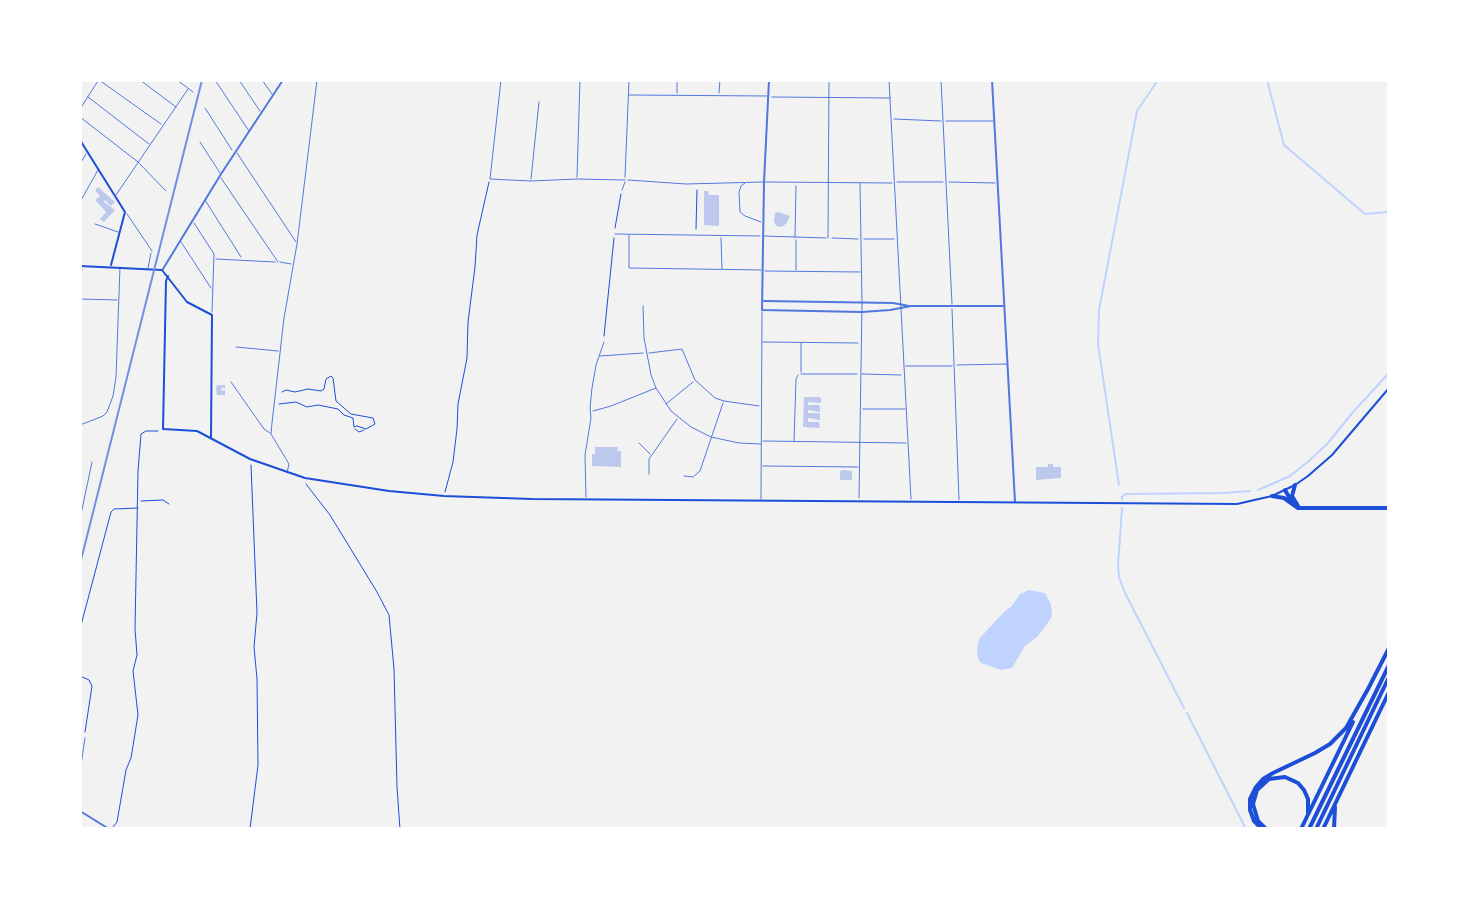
<!DOCTYPE html>
<html>
<head>
<meta charset="utf-8">
<style>
	body { margin:0 }
	#map { position:relative; width:1469px; height:909px; overflow:hidden; background:#f2f2f2; font-family:"Open Sans",sans-serif }
	canvas { display:block }
	.frame { position:absolute; inset:0; border:82px solid #fff; pointer-events:none }
</style>
</head>
<body>
<div id="map">
<canvas width="1469" height="909"></canvas>
<div class="frame"></div>
</div>
<script>
const ctx = document.querySelector('canvas').getContext('2d');
ctx.lineJoin = 'round';
function paint(path, color) {
  ctx.fillStyle = color;
  ctx.fill(path, 'evenodd');
}
function shape(rows) {
  const path = new Path2D();
  for (const r of rows) {
    path.moveTo(r[0], r[1]);
    for (let i = 2; i < r.length; i += 2) path.lineTo(r[i], r[i + 1]);
  }
  return path;
}
function stroke(path, color, width, dash) {
  ctx.strokeStyle = color;
  ctx.lineWidth = width;
  ctx.lineCap = dash ? 'butt' : 'round';
  ctx.setLineDash(dash || []);
  ctx.stroke(path);
}
const water = shape([
	[1029,590,1045,593,1051,604,1052,616,1047,624,1037,637,1025,646,1012,668,1001,670,981,663,978,658,977,650,979,639,1005,611,1012,606,1020,594]
]);
const stream = shape([
	[1267,80,1284,145,1365,214,1389,212],
	[1119,485,1098,344,1099,310,1137,111,1158,80],
	[1258,490,1290,476,1309,461,1328,443,1353,412,1389,373],
	[1122,500,1122,497,1125,494,1224,493,1250,491],
	[1122,508,1118,566,1119,577,1125,593,1184,708],
	[1187,713,1246,829]
]);
const building = shape([
	[98,187,115,202,111,206,105,200,104,202,115,210,104,222,100,219,106,212,95,200,100,196,95,190],
	[704,191,708,191,709,195,719,195,719,226,704,225],
	[778,212,790,216,786,224,781,227,776,226,774,221,775,213],
	[217,385,225,385,225,388,221,388,222,391,225,390,225,395,217,395,216,389],
	[804,397,819,397,821,398,821,403,808,402,808,405,819,405,820,407,820,412,808,410,808,413,819,413,820,415,820,420,808,418,808,422,819,422,820,428,803,427],
	[595,447,618,447,617,451,621,451,621,467,592,466,592,454,595,454],
	[1048,464,1053,464,1053,467,1061,467,1061,478,1036,480,1036,467,1048,467],
	[844,470,852,471,852,480,840,480,840,471]
]);
const path = shape([
	[615,228,621,194],
	[696,229,697,190],
	[604,336,614,238],
	[279,404,296,402,307,407,318,405,338,409,344,415,353,418,354,427,357,426,366,429,375,424,373,418,351,414,336,401,333,378,331,376,326,379,324,389,321,391,308,389,295,392,286,390,282,392],
	[355,429,359,432,364,430],
	[306,484,330,515,377,592,389,615,394,669,397,787,400,829],
	[445,492,453,462,457,429,458,404,467,358,468,322,475,267,477,235,489,182],
	[141,501,163,500,169,504],
	[80,629,111,512,114,509,138,508],
	[80,676,89,680,92,686,85,732],
	[113,827,117,822,126,770,131,758,138,715,133,671,137,655,135,629,138,471,141,434,146,431,158,431],
	[250,829,258,765,257,679,254,647,257,613,251,465]
]);
const service = shape([
	[628,180,686,184,763,182],
	[745,183,741,186,739,192,740,212,745,216,761,222],
	[95,224,118,232],
	[615,234,760,236],
	[629,235,629,268,761,270],
	[721,238,722,269]
]);
const pedestrian = shape([
	[148,268,151,253]
]);
const minor = shape([
	[99,80,161,124],
	[140,80,176,107],
	[177,80,193,92],
	[215,80,249,131],
	[239,80,260,111],
	[262,80,272,94],
	[501,80,490,179,531,181,577,179,625,180],
	[677,80,677,93],
	[889,80,911,499],
	[941,80,952,304],
	[719,93,720,80],
	[629,95,767,96],
	[88,97,149,144],
	[772,97,890,98],
	[205,108,232,150],
	[80,109,98,81],
	[80,117,138,162,166,191],
	[894,119,941,121],
	[946,121,993,121],
	[200,142,220,173],
	[237,153,296,242],
	[80,164,86,154],
	[577,177,580,80],
	[625,177,629,80],
	[221,178,278,262],
	[531,179,539,102],
	[765,182,892,183],
	[897,182,943,182],
	[949,182,995,183],
	[622,190,625,182],
	[116,195,188,89],
	[205,200,241,257],
	[80,202,98,170],
	[127,214,152,251],
	[194,223,214,254,212,312],
	[764,236,826,238],
	[795,237,796,186],
	[828,238,829,80],
	[832,238,858,239],
	[864,239,894,239],
	[181,242,211,288],
	[216,259,275,262],
	[280,262,291,264],
	[796,270,796,240],
	[765,271,860,272],
	[80,275,82,269],
	[80,299,117,300],
	[643,306,644,338,651,375,656,388,671,411,691,427,711,437,739,443,761,444],
	[952,309,959,500],
	[763,342,858,343],
	[236,347,278,351],
	[649,353,682,349,695,380,715,398,724,401,759,406],
	[600,356,643,353],
	[957,365,1007,364],
	[906,366,952,366],
	[801,372,801,343],
	[801,374,857,374],
	[862,374,901,375],
	[231,382,264,429,270,433],
	[666,404,693,382],
	[863,409,905,409],
	[593,411,611,406,656,388],
	[80,425,103,416,107,412,113,396,116,377,120,267],
	[763,441,906,443],
	[794,441,796,379,798,375],
	[639,443,650,454],
	[763,466,858,467],
	[287,473,289,464,271,434,272,423,284,318,297,244,317,80],
	[649,474,649,459,677,419],
	[684,476,693,477,700,471,723,403],
	[586,497,585,455,591,418,590,408,592,388,596,365,604,342],
	[859,498,862,303,860,183],
	[761,499,762,312],
	[80,519,92,462],
	[80,772,85,738]
]);
const tertiary = shape([
	[769,80,764,182,762,310,862,312,890,310,911,306,1004,306],
	[992,80,1015,502],
	[163,269,221,174,283,80],
	[764,301,893,303,909,306],
	[80,811,109,829]
]);
const secondary = shape([
	[80,140,125,212,111,265],
	[80,266,162,270,187,302,212,315,211,437],
	[168,276,166,281,163,429,197,431,250,459,305,478,389,491,444,496,532,499,1237,504,1272,496,1295,485,1308,476,1332,455,1389,388]
]);
const motorway = shape([
	[1295,485,1292,496,1298,506],
	[1285,490,1292,502],
	[1272,496,1284,498,1298,508,1389,508],
	[1368,689,1389,648],
	[1262,829,1254,821,1250,810,1250,799,1256,787,1263,779,1273,773,1315,753,1330,744,1346,728,1368,689],
	[1266,829,1258,821,1253,804,1257,790,1269,779,1285,777,1298,783,1304,790,1308,799,1308,813],
	[1301,829,1353,722],
	[1309,829,1389,665],
	[1316,829,1389,677],
	[1323,829,1389,692],
	[1334,829,1335,807]
]);
const rail = shape([
	[80,564,202,80]
]);
paint(water, '#bfd3fe');
stroke(stream, '#bfd3fe', 2);
paint(building, '#bdc9ec');
stroke(path, '#1d4ed8', 1);
stroke(service, '#5277de', 1);
stroke(pedestrian, '#5277de', 1);
stroke(minor, '#5277de', 1);
stroke(tertiary, '#5277de', 2);
stroke(secondary, '#1d4ed8', 2);
stroke(motorway, '#1d4ed8', 4);
stroke(rail, '#7290e2', 2);
</script>
</body>
</html>
